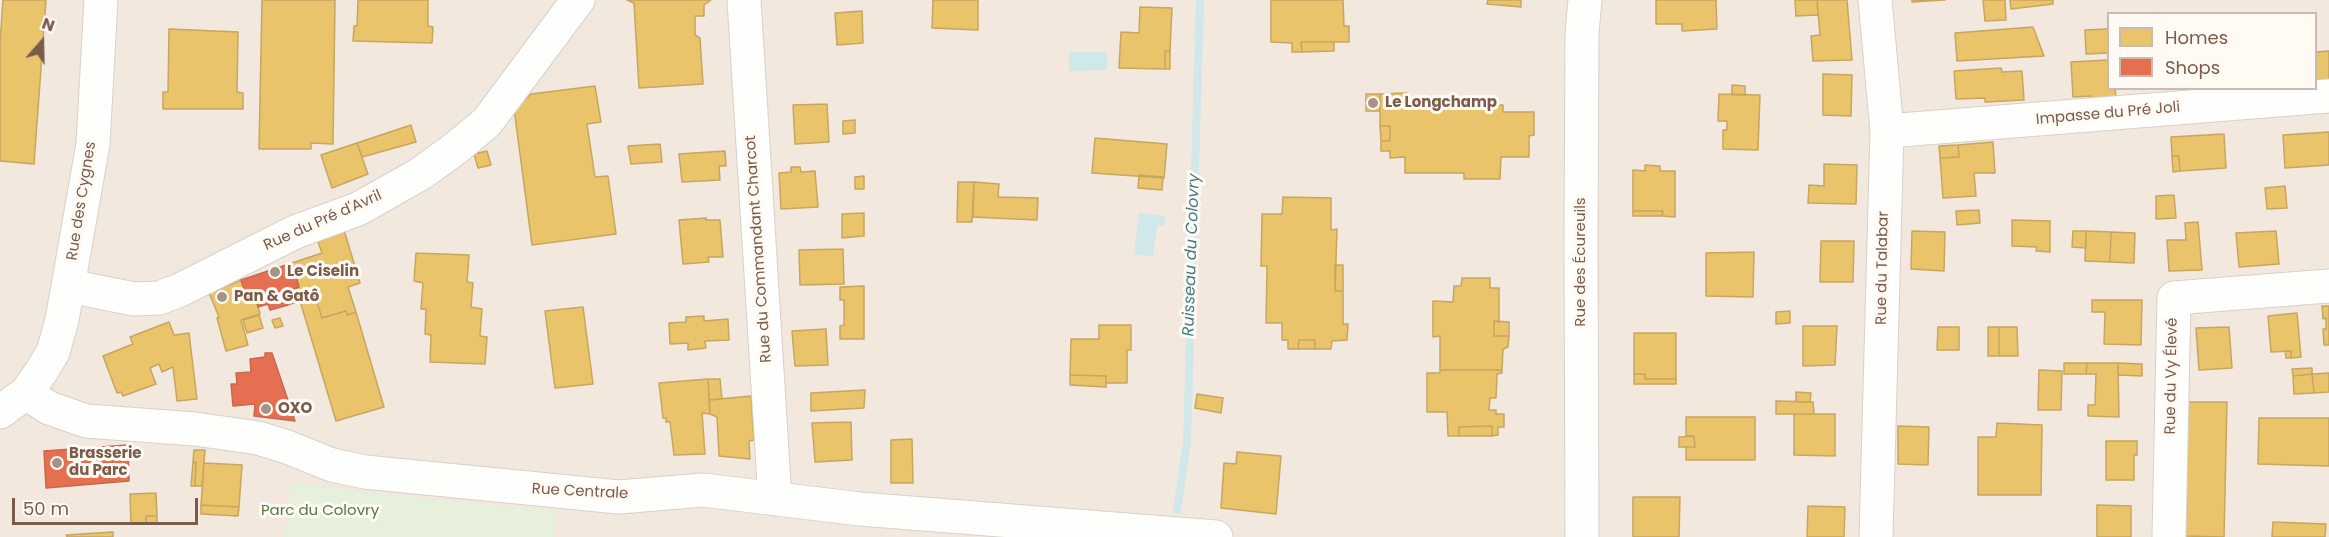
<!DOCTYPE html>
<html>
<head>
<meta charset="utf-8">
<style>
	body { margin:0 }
	#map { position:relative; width:2329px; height:537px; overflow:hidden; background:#f9f5f0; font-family:Poppins,sans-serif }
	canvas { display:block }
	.legend { position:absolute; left:2107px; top:12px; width:210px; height:78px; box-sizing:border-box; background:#fffaf3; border:2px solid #cabbb1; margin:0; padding:8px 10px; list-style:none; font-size:18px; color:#7a5c4d }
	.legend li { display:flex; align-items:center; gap:12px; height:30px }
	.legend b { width:30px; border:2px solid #cabbb1 }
	.north { position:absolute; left:12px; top:12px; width:60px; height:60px; -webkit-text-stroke:4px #fffaf3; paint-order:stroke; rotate:20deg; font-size:16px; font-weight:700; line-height:24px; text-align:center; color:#7a5c4d }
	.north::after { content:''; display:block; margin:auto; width:21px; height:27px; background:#7a5c4d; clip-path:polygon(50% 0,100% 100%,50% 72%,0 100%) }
	.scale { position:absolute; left:12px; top:498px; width:186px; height:27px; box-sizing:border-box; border:3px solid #7a5c4d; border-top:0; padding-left:8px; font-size:18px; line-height:21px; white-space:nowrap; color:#7a5c4d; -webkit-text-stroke:4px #fffaf3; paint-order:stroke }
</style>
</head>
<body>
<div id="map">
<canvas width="2329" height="537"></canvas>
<ul class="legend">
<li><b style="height:16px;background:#e9c46a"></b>Homes</li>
<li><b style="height:16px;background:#e76f51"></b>Shops</li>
</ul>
<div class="north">N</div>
<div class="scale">50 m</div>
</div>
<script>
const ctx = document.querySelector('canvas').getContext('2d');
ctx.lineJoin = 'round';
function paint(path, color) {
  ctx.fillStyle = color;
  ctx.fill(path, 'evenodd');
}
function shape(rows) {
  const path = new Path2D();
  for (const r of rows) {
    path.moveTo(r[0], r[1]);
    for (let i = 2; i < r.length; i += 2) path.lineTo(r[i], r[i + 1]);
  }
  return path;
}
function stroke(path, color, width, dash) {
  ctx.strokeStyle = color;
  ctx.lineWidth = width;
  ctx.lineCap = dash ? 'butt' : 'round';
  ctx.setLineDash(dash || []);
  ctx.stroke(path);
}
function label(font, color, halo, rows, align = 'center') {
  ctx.font = font + ' Poppins,sans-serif';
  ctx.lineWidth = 6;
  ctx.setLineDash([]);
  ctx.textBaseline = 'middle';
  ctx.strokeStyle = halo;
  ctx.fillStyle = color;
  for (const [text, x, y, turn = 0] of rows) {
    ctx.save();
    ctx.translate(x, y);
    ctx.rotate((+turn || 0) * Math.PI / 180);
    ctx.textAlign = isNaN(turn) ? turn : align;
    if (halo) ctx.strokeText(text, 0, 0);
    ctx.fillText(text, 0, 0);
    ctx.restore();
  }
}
const residential = shape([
	[0,0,2329,0,2329,537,0,537],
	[2108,14,2316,14,2316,88,2108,88]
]);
const green = shape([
	[291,482,373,493,557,511,554,537,284,537]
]);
const water = shape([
	[1069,52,1107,52,1107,70,1069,71],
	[1139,213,1165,216,1164,226,1157,225,1153,257,1134,254]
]);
const homes = shape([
	[3,0,46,0,34,164,0,161,0,43,3,0],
	[262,0,335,0,333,144,311,143,311,149,259,149,262,0],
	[358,0,428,0,428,26,433,27,432,43,353,41,354,26,357,26,358,0],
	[627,0,711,0,704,5,704,16,695,16,695,35,700,38,703,84,639,88,634,3,627,0],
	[933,0,978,0,978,30,932,28,933,0],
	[1271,0,1343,0,1344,26,1349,26,1349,42,1301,42,1302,52,1292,52,1292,43,1271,42,1271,0],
	[1488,0,1521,0,1521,7,1487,4,1488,0],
	[1656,0,1716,0,1717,29,1682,31,1682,24,1656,24,1656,0],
	[1795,0,1817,0,1818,15,1796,16,1795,0],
	[1817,0,1847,0,1852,60,1813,61,1811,36,1820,35,1817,0],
	[1912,0,1945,0,1912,2,1912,0],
	[1983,0,2005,0,2006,20,1985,21,1983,0],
	[2010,0,2053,0,2053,4,2011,9,2010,0],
	[1140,7,1172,8,1170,51,1165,51,1165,69,1119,68,1121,32,1139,33,1140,7],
	[862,11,863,43,837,45,835,13,862,11],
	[2033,27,2044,56,1957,61,1955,33,2033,27],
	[169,29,238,32,237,92,243,93,243,109,163,109,163,92,168,92,169,29],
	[2108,29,2108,53,2086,54,2085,30,2108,29],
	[1301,42,1334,42,1334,51,1302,52,1301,42],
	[1165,51,1170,51,1170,69,1165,69,1165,51],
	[2329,51,2329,82,2316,82,2316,52,2329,51],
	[2108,60,2108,88,2115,88,2116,98,2090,100,2090,96,2073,97,2071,62,2108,60],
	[2001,68,2002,72,2022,71,2024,100,1985,102,1985,98,1956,99,1954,71,2001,68],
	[1823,74,1852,75,1851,116,1823,115,1823,74],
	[1732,85,1745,86,1745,95,1732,95,1732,85],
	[595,86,601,122,587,124,595,177,608,176,616,234,532,245,514,109,531,94,595,86],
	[1407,93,1408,99,1441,100,1441,106,1503,105,1503,112,1534,112,1534,135,1529,136,1529,157,1501,157,1500,179,1464,179,1464,173,1405,173,1405,157,1390,158,1390,151,1381,151,1381,141,1390,141,1390,126,1380,126,1380,94,1407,93],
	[1366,94,1380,94,1380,111,1366,111,1366,94],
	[1719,94,1760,95,1758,150,1723,149,1723,130,1727,130,1727,121,1718,121,1719,94],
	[1466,99,1466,107,1441,106,1441,100,1466,99],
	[827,104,829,142,795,144,793,105,827,104],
	[855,120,855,133,843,134,843,121,855,120],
	[411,125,416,142,362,157,357,143,411,125],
	[1380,126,1390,126,1390,141,1381,141,1380,126],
	[2329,132,2329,165,2285,168,2283,135,2329,132],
	[2224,134,2226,168,2180,171,2179,156,2172,156,2171,137,2224,134],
	[1095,138,1167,144,1164,178,1092,173,1095,138],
	[1993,142,1995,173,1974,173,1976,196,1943,198,1940,158,1959,157,1958,145,1993,142],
	[357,143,368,174,332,188,321,155,357,143],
	[660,144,662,162,631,164,628,146,660,144],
	[1958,145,1959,157,1940,158,1939,146,1958,145],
	[487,151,491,165,478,168,474,154,487,151],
	[725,151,726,166,719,166,720,180,682,182,679,154,725,151],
	[2172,156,2179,156,2180,171,2173,172,2172,156],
	[1824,164,1857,165,1856,204,1808,203,1809,185,1824,186,1824,164],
	[1645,165,1660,166,1660,171,1675,171,1675,217,1662,216,1663,211,1633,211,1633,170,1645,171,1645,165],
	[791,167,800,167,801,172,815,171,818,207,781,209,779,173,791,172,791,167],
	[1139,175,1163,177,1162,190,1138,188,1139,175],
	[864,176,864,189,855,189,855,177,864,176],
	[958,182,974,182,972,222,957,222,958,182],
	[974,182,999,184,998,197,1038,198,1037,220,973,217,974,182],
	[2285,186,2287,208,2267,209,2265,188,2285,186],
	[2174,195,2176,218,2156,219,2156,196,2174,195],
	[1283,197,1331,198,1331,230,1337,229,1335,291,1343,291,1343,324,1348,324,1347,340,1332,341,1331,349,1315,349,1315,340,1299,340,1298,349,1288,349,1288,340,1282,340,1282,323,1266,323,1267,266,1261,266,1262,214,1282,214,1283,197],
	[1979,210,1980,223,1957,225,1956,211,1979,210],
	[1633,211,1663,211,1662,216,1633,216,1633,211],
	[864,213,864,236,842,238,842,214,864,213],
	[706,218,706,220,720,220,723,257,708,257,709,262,683,264,679,220,706,218],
	[2012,220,2050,221,2050,252,2036,251,2037,247,2012,246,2012,220],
	[2198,222,2202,270,2169,271,2167,240,2186,240,2185,223,2198,222],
	[344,230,360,283,348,287,356,312,347,315,346,311,322,318,315,296,288,305,284,292,299,287,292,263,322,253,318,242,344,230],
	[1912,231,1945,232,1944,271,1911,269,1912,231],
	[2073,231,2086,231,2086,248,2072,247,2073,231],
	[2086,231,2111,232,2110,262,2085,261,2086,231],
	[2276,231,2279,264,2239,267,2236,233,2276,231],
	[2111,232,2135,233,2134,263,2110,262,2111,232],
	[1821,241,1854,241,1853,282,1820,282,1821,241],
	[843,249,844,284,800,285,799,250,843,249],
	[1754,252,1753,297,1706,296,1706,253,1754,252],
	[416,253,469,255,467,282,473,283,471,307,482,309,480,336,487,337,485,364,430,362,431,335,425,334,426,309,421,309,423,283,414,281,416,253],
	[1335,265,1343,265,1343,291,1335,291,1335,265],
	[1462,278,1490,278,1490,288,1499,288,1499,322,1494,321,1494,336,1509,336,1508,347,1503,349,1502,370,1440,370,1440,336,1433,337,1433,301,1453,302,1454,286,1461,286,1462,278],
	[241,280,246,295,254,292,260,314,241,320,248,345,226,351,217,318,219,317,209,293,241,280],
	[864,286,864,339,840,339,840,326,844,325,844,300,840,300,840,287,864,286],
	[315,296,322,318,346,311,347,315,356,312,384,407,336,421,300,301,315,296],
	[2092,300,2142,300,2141,345,2104,344,2105,312,2092,312,2092,300],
	[2322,306,2329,306,2329,345,2324,345,2323,329,2326,329,2326,318,2323,319,2322,306],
	[583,307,593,384,555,388,545,311,583,307],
	[1790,311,1790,323,1776,324,1776,312,1790,311],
	[2297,313,2301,357,2291,358,2291,351,2271,352,2268,316,2297,313],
	[259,315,263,328,247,333,243,320,259,315],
	[704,316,704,321,728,319,729,340,705,341,706,348,688,350,688,343,670,344,669,323,686,322,686,317,704,316],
	[280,318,283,326,275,328,272,320,280,318],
	[1494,321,1509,322,1509,336,1494,336,1494,321],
	[169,322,174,335,189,333,197,399,177,401,173,367,162,372,159,364,150,368,156,384,123,396,121,392,117,393,103,356,133,344,130,337,169,322],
	[1099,325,1131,325,1131,350,1127,350,1127,383,1106,383,1106,376,1070,375,1071,339,1099,339,1099,325],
	[1803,326,1837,326,1835,365,1803,366,1803,326],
	[1938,327,1959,327,1959,350,1937,350,1938,327],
	[1988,327,1999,327,1999,356,1988,356,1988,327],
	[1999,327,2017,327,2018,356,1999,356,1999,327],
	[2229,327,2232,368,2199,370,2196,328,2229,327],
	[826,329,828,365,795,366,792,331,826,329],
	[1634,333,1676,333,1676,379,1645,379,1645,374,1634,374,1634,333],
	[1299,340,1315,340,1315,349,1298,349,1299,340],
	[2285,351,2291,351,2291,358,2286,358,2285,351],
	[2064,363,2087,363,2086,374,2064,374,2064,363],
	[2087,363,2118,363,2119,417,2088,416,2088,405,2095,405,2096,374,2086,374,2087,363],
	[2118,363,2142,364,2142,376,2118,375,2118,363],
	[2312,368,2312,374,2293,376,2292,369,2312,368],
	[1440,370,1502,370,1502,373,1497,374,1496,398,1490,398,1489,410,1496,410,1496,414,1504,414,1504,427,1498,427,1498,435,1492,436,1492,426,1459,427,1459,436,1448,436,1447,412,1427,412,1427,373,1440,373,1440,370],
	[2039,370,2062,371,2061,410,2038,410,2039,370],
	[2329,373,2329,392,2314,393,2312,374,2329,373],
	[1634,374,1645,374,1645,379,1676,379,1676,384,1634,384,1634,374],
	[2312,374,2314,393,2294,394,2293,376,2312,374],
	[1070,375,1106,376,1106,387,1070,385,1070,375],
	[708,379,720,379,722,399,709,400,708,379],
	[708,379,710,414,702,413,705,454,674,455,670,422,666,422,666,418,663,418,659,383,708,379],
	[865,390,864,408,811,411,811,393,865,390],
	[1796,392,1811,393,1810,402,1796,402,1796,392],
	[1197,394,1223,398,1221,413,1195,408,1197,394],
	[751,396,754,440,749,441,750,459,719,456,717,417,710,414,709,400,751,396],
	[1776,401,1813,402,1814,414,1776,414,1776,401],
	[2187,402,2227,402,2224,537,2185,536,2187,402],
	[1794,414,1835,414,1835,456,1794,455,1794,414],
	[1686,417,1755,417,1755,460,1686,460,1686,447,1695,447,1694,436,1686,436,1686,417],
	[2259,418,2329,418,2329,466,2258,464,2259,418],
	[851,422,852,460,815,462,812,423,851,422],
	[1997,423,2042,425,2041,495,1978,495,1978,437,1996,437,1997,423],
	[1492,426,1492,436,1459,436,1459,427,1492,426],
	[1898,426,1929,427,1928,465,1898,464,1898,426],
	[1694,436,1695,447,1679,447,1679,437,1694,436],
	[912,439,913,483,891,483,891,440,912,439],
	[2106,441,2137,441,2137,455,2134,455,2134,480,2106,480,2106,441],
	[194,450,205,450,202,486,195,486,196,462,193,462,194,450],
	[1237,452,1281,456,1276,514,1221,508,1224,463,1236,464,1237,452],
	[193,462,196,462,195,486,191,486,193,462],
	[204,463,242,465,239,507,201,505,204,463],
	[156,493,157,516,146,516,146,523,131,524,130,494,156,493],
	[1633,497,1680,497,1679,537,1633,537,1633,497],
	[201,505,239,507,238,516,201,514,201,505],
	[2097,505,2131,506,2131,537,2097,537,2097,505],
	[1808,506,1845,507,1844,537,1807,537,1808,506],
	[146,516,157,516,157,523,146,523,146,516],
	[2273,522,2326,524,2325,537,2272,537,2273,522],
	[113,532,113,537,67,537,66,535,113,532]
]);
const shops = shape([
	[292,263,299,287,284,292,288,305,270,310,268,304,258,307,254,292,246,295,241,280,292,263],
	[265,353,272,353,295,421,254,416,255,404,233,406,231,384,237,384,236,373,251,372,250,359,265,357,265,353],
	[128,445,129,481,46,488,44,451,128,445]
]);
const stream = shape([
	[1177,510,1187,442,1200,0]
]);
const minor = shape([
	[744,0,775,499],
	[1875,0,1887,131,1876,537],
	[1887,131,2329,96],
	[69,286,134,299,159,298,180,290,295,232,358,209,420,174,456,148,487,122,578,0],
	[26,393,49,408,86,421,195,429,258,438,287,447,332,465,365,472,619,497,703,490,860,509,1216,537],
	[0,412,26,393,41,372,53,352,62,320,93,144,101,0],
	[1582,537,1581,240,1582,33,1585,0],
	[2169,537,2174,298,2329,286]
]);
const markers = [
	[1373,103,6,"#a69286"],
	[275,272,6,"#a69286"],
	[222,297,6,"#a69286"],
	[266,409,6,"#a69286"],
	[57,463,6,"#a69286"]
];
const poiNames = [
	["Le Longchamp",1385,103],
	["Le Ciselin",287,272],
	["Pan & Gatô",234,297],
	["OXO",278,409],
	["Brasserie",69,454],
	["du Parc",69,471]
];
const streetNames = [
	["Impasse du Pré Joli",2108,114,-5],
	["Rue des Cygnes",82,201,-81],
	["Rue du Pré d'Avril",323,221,-24],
	["Rue du Commandant Charcot",759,249,-94],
	["Rue des Écureuils",1581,262,-90],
	["Rue du Talabar",1883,268,-89],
	["Rue du Vy Élevé",2172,376,-89],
	["Rue Centrale",580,492,3]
];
const parkNames = [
	["Parc du Colovry",320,511]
];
const waterNames = [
	["Ruisseau du Colovry",1192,255,-88]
];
paint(residential, '#f2e8de');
paint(green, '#e7f0db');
paint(water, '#d0e8ea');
paint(homes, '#e9c46a');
stroke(homes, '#c8a561', 1.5);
paint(shops, '#e76f51');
stroke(shops, '#c66950', 1.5);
stroke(stream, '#d0e8ea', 8);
stroke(minor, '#d7d1cb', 35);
stroke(minor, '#fefefd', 33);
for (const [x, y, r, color] of markers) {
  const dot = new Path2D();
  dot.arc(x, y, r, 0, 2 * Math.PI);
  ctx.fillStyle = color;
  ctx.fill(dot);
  stroke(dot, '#fffaf3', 2);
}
label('bold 15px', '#7a5c4d', '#fffaf3', poiNames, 'left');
label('15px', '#7a5c4d', '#fffaf3', streetNames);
label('15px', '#537a41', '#fffaf3', parkNames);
label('italic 16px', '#437c86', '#fffaf3', waterNames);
</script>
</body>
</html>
